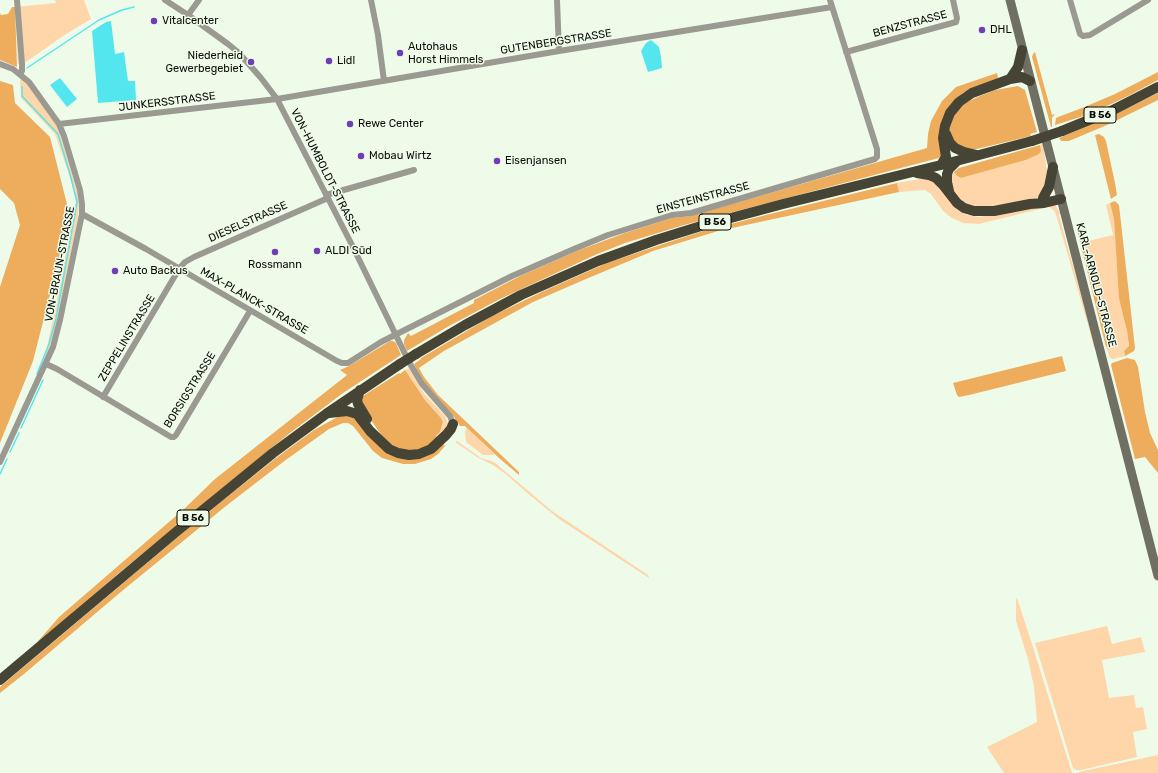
<!DOCTYPE html>
<html>
<head>
<meta charset="utf-8">
<style>
	body { margin:0 }
	canvas { display:block; background:#effbe9 }
</style>
</head>
<body>
<canvas width="1158" height="773"></canvas>
<script>
const ctx = document.querySelector('canvas').getContext('2d');
ctx.lineJoin = 'round';
function paint(path, color) {
  ctx.fillStyle = color;
  ctx.fill(path, 'evenodd');
}
function shape(rows) {
  const path = new Path2D();
  for (const r of rows) {
    path.moveTo(r[0], r[1]);
    for (let i = 2; i < r.length; i += 2) path.lineTo(r[i], r[i + 1]);
  }
  return path;
}
function stroke(path, color, width, dash) {
  ctx.strokeStyle = color;
  ctx.lineWidth = width;
  ctx.lineCap = dash ? 'butt' : 'round';
  ctx.setLineDash(dash || []);
  ctx.stroke(path);
}
function label(font, color, halo, rows, align = 'center') {
  ctx.font = font + ' Rubik,sans-serif';
  ctx.lineWidth = 3;
  ctx.setLineDash([]);
  ctx.textBaseline = 'middle';
  ctx.strokeStyle = halo;
  ctx.fillStyle = color;
  for (const [text, x, y, turn = 0] of rows) {
    ctx.save();
    ctx.translate(x, y);
    ctx.rotate((+turn || 0) * Math.PI / 180);
    ctx.textAlign = isNaN(turn) ? turn : align;
    if (halo) ctx.strokeText(text, 0, 0);
    ctx.fillText(text, 0, 0);
    ctx.restore();
  }
}
const green = shape([
	[55,0,84,0,91,19,66,34,26,62,18,64,15,7,56,3],
	[20,78,27,84,56,124,61,134,79,198,78,217,69,265,54,335,44,361,53,319,76,201,72,183,55,134,21,98],
	[1043,144,1048,178,1041,196,1033,200,979,208,966,205,955,195,950,182,950,178,954,172,957,176,961,178,1026,160,1039,153,1041,151,1040,145],
	[925,178,934,180,949,201,956,209,967,215,979,217,1054,205,1056,206,1060,213,1059,215,1068,248,1097,347,1094,348,1089,328,1057,218,1055,212,1051,208,1048,207,979,224,963,223,952,218,943,211,931,194,925,190,899,192,897,183],
	[1110,203,1114,219,1117,259,1129,347,1124,351,1125,356,1113,359,1110,358,1106,347,1108,346,1084,242,1113,235,1106,205],
	[409,368,423,392,446,417,448,424,447,428,438,439,436,436,440,432,442,427,443,422,441,418,425,400,414,384,405,370],
	[466,427,495,455,483,455,466,442,465,431,466,431],
	[457,441,481,458,494,462,552,511,648,575,649,578,559,519,526,492,507,475,493,465,477,457,455,442],
	[1017,598,1032,644,1072,773,1004,773,987,747,1037,722,1034,687,1028,659,1016,621,1016,599],
	[1107,626,1112,644,1141,637,1145,652,1102,660,1109,698,1134,695,1136,708,1143,707,1147,729,1133,732,1137,757,1081,770,1076,770,1073,768,1035,643],
	[1158,755,1158,773,1079,773,1079,772]
]);
const forest = shape([
	[12,7,15,7,17,67,0,60,0,13,1,15,8,14],
	[1035,52,1052,115,1055,114,1052,118,1052,127,1051,127,1032,57,1033,54],
	[1158,72,1158,80,1128,96,1090,114,1055,125,1056,118,1058,117,1082,108,1115,94],
	[997,73,998,77,997,79,976,87,963,93,953,102,948,108,942,156,939,158,684,225,625,243,595,255,500,299,449,326,407,351,404,344,404,340,408,333,411,336,474,303,474,300,522,275,577,251,625,233,672,218,690,216,927,148,928,134,931,121,942,101,956,87],
	[0,81,13,85,15,103,50,137,70,216,33,361,0,443,0,287,20,225,14,203,0,189],
	[1018,86,1025,90,1037,132,1030,134,1031,136,981,148,972,150,957,147,949,133,949,127,952,119,961,106,969,101,980,96,995,90],
	[1158,93,1158,100,1107,125,1069,141,1061,141,1059,138,1115,114],
	[1099,134,1104,137,1106,141,1115,183,1117,195,1111,199,1095,135],
	[1040,145,1041,151,1039,154,1026,160,961,178,957,176,954,172,959,168],
	[897,183,899,192,718,231,653,251,586,279,533,302,444,351,419,368,424,377,438,395,519,472,519,475,499,458,465,426,460,426,452,414,442,405,423,382,414,364,421,359,421,358,492,316,546,290,607,263,663,244,703,231,770,214],
	[1115,201,1119,205,1135,348,1134,351,1125,356,1124,351,1129,346,1127,331,1119,298,1114,219,1110,203],
	[1079,228,1098,301,1108,346,1106,347,1077,230,1077,229],
	[390,341,393,341,396,343,401,355,343,393,290,433,119,573,62,623,33,647,59,617,184,509,215,479,347,375,340,370,349,366],
	[1062,356,1066,371,969,395,959,397,957,395,953,383],
	[1127,358,1135,360,1138,367,1145,412,1150,433,1158,450,1158,473,1145,457,1135,459,1111,365,1112,363],
	[405,370,425,400,441,418,443,422,440,432,436,436,438,439,429,445,422,448,409,451,396,448,390,444,384,439,362,407,361,399,363,396,399,373,400,374],
	[341,415,354,416,394,456,443,444,445,446,438,454,431,459,415,464,403,464,382,458,373,451,353,426,348,423,343,423,329,429,283,462,226,506,122,591,24,674,0,693,0,687,192,525,276,458,314,430]
]);
const water = shape([
	[111,21,115,54,124,52,128,81,135,81,136,100,98,103,92,31,106,22],
	[651,40,659,47,661,57,662,68,648,72,641,51,646,43],
	[60,78,77,99,67,107,50,85]
]);
const stream = shape([
	[27,68,99,20,122,10,134,7],
	[22,87,22,96,58,134,70,174,77,202,56,319,49,344,37,374],
	[21,428,43,380],
	[10,452,19,433],
	[0,474,7,459]
]);
const minor = shape([
	[17,0,22,64,22,71,20,74],
	[165,0,188,15,228,44,239,53,261,78,277,99,352,245,409,362,422,384,450,416,453,424],
	[371,0,378,35,384,81],
	[557,0,559,51],
	[1070,0,1080,34,1083,36,1090,35,1148,0],
	[188,15,199,0],
	[846,52,956,22,957,18,953,0],
	[0,64,13,69,29,82,59,124,64,136,80,190,82,204,82,214,60,320,53,347,0,462],
	[59,124,277,99,559,51,832,7],
	[326,195,414,170],
	[82,214,146,249,337,361,342,363,348,363,381,342,512,276,574,249,608,235,672,215,691,213,875,159,877,157,877,149,830,0],
	[46,364,57,369,171,437,174,437,176,435,250,311],
	[103,397,179,269,185,262,194,257,328,198]
]);
const secondary = shape([
	[1010,0,1158,576]
]);
const trunk = shape([
	[1010,79,1018,67,1022,50],
	[1062,131,1111,111,1158,87],
	[946,134,950,143,955,148,964,152,977,155],
	[941,165,946,157,943,138,945,126,950,113,959,102,972,93,1010,79,1022,77,1030,81],
	[917,173,929,175,936,178,943,185,957,203,964,208,974,211,994,211,1030,204,1044,203,1061,199],
	[949,191,947,182,947,174,949,169,957,161],
	[1043,198,1049,187,1053,167],
	[416,354,465,325,521,295,598,261,656,240,701,226,783,204,941,165,1032,141],
	[360,390,357,400,358,404,367,419],
	[329,413,347,411,357,414,370,431,389,449,398,453,409,455,419,454,431,449,446,435,451,429,453,424],
	[0,680,176,532,273,453,326,414,400,364]
]);
const trunkBridge = shape([
	[1032,141,1062,131],
	[400,364,416,354]
]);
const markers = [
	[154,21,4,"#6f3db5"],
	[982,30,4,"#6f3db5"],
	[400,53,4,"#6f3db5"],
	[329,61,4,"#6f3db5"],
	[251,62,4,"#6f3db5"],
	[350,124,4,"#6f3db5"],
	[361,156,4,"#6f3db5"],
	[497,161,4,"#6f3db5"],
	[317,251,4,"#6f3db5"],
	[275,252,4,"#6f3db5"],
	[115,271,4,"#6f3db5"]
];
const shields = [
	[1100,115,32],
	[715,222,32],
	[193,518,32]
];
const shieldNames = [
	["B 56",1100,115],
	["B 56",715,222],
	["B 56",193,518]
];
const poiNames = [
	["Vitalcenter",162,21],
	["DHL",990,30],
	["Autohaus",408,47],
	["Horst Himmels",408,60],
	["Niederheid",243,56,"right"],
	["Gewerbegebiet",243,69,"right"],
	["Lidl",337,61],
	["Rewe Center",358,124],
	["Mobau Wirtz",369,156],
	["Eisenjansen",505,161],
	["ALDI Süd",325,251],
	["Rossmann",275,265,"center"],
	["Auto Backus",123,271]
];
const streetNames = [
	["BENZSTRASSE",910,24,-15],
	["GUTENBERGSTRASSE",556,42,-9],
	["JUNKERSSTRASSE",167,102,-7],
	["VON-HUMBOLDT-STRASSE",325,171,63],
	["EINSTEINSTRASSE",703,198,-15],
	["DIESELSTRASSE",248,222,-24],
	["VON-BRAUN-STRASSE",60,264,-79],
	["KARL-ARNOLD-STRASSE",1096,285,75],
	["MAX-PLANCK-STRASSE",254,301,30],
	["ZEPPELINSTRASSE",127,338,-59],
	["BORSIGSTRASSE",190,390,-58]
];
paint(green, '#fed6a9');
paint(forest, '#edad5d');
paint(water, '#54e6ef');
stroke(stream, '#54e6ef', 1.5);
stroke(minor, '#9b9a92', 6);
stroke(secondary, '#706f63', 9);
stroke(trunk, '#464434', 10);
stroke(trunkBridge, '#464434', 10);
for (const [x, y, r, color] of markers) {
  const dot = new Path2D();
  dot.arc(x, y, r, 0, 2 * Math.PI);
  ctx.fillStyle = color;
  ctx.fill(dot);
  stroke(dot, '#effbe9', 1.5);
}
for (const [x, y, w] of shields) {
  const box = new Path2D();
  box.roundRect(x - w / 2, y - 8, w, 16, 3);
  ctx.fillStyle = '#effbe9';
  ctx.fill(box);
  stroke(box, '#090c07', 1);
}
label('bold 10px', '#090c07', null, shieldNames);
label('11px', '#090c07', '#effbe9', poiNames, 'left');
label('11px', '#090c07', '#effbe9', streetNames);
</script>
</body>
</html>
